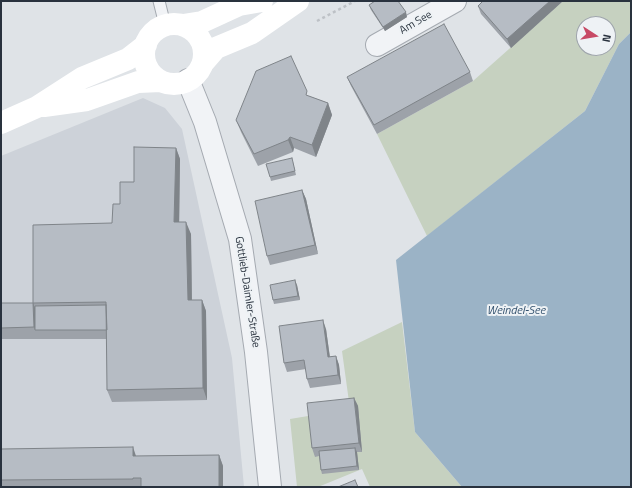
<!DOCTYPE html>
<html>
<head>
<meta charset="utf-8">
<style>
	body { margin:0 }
	#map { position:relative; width:632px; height:488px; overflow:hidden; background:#dfe3e7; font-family:"Titillium Web",sans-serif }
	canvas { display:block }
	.frame { position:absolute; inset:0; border:2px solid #29323e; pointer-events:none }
	.north { position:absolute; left:576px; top:16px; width:40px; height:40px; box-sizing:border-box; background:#eef2f5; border:1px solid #9fa5ac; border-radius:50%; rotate:102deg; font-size:11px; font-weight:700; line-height:16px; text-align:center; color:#29323e }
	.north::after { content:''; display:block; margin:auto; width:14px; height:18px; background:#c74a65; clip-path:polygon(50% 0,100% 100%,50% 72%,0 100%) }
</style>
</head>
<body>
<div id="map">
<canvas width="632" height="488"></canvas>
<div class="frame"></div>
<div class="north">N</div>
</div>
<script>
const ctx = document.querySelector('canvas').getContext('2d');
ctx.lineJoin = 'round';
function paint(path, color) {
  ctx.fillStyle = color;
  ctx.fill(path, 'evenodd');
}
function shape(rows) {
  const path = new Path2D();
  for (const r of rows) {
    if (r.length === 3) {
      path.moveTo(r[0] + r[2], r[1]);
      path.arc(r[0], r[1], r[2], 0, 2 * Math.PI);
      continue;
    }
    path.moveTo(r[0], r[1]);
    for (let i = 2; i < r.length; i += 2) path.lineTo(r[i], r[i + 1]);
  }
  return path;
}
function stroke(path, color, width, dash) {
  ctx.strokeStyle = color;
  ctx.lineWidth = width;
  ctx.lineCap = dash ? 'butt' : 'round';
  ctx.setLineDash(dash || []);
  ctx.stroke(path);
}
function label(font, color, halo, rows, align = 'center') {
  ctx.font = font + ' "Titillium Web",sans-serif';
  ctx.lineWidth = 4;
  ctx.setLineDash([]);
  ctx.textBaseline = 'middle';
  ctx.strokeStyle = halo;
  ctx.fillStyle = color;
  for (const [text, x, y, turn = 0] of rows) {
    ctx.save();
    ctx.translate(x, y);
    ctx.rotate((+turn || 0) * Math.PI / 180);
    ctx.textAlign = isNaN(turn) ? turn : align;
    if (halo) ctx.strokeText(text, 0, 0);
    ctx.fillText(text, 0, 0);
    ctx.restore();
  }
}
const built = shape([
	[143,98,165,108,182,129,232,358,244,487,1,487,1,156]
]);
const green = shape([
	[563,1,631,1,631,32,619,44,585,111,427,236,377,134,473,81],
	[584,24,608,24,608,48,584,48],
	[402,322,415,432,462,487,370,487,362,469,318,487,297,487,290,419,350,409,342,351]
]);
const water = shape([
	[631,32,631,487,462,487,415,432,396,260,585,111,619,44]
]);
const path = shape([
	[317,21,355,1]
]);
const lane = shape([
	[159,1,165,25]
]);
const street = shape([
	[377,45,455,1],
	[188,80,205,122,240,239,256,352,270,487]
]);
const secondary = shape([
	[174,54,30],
	[183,25,202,22,239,5,262,1],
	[203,63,216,48,252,33,298,1],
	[44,106,87,100,138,82,161,81],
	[1,123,37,107,82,78,128,59,146,45]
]);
const wall = shape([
	[483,1,563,1,511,48,481,14,478,6],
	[369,5,407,17,385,31,371,10],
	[470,72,473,81,377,134,351,86,347,77],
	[309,96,328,103,332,115,316,157,294,148,293,152,258,166,241,132,236,120],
	[176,148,180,159,179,222,191,234,192,300,202,300,206,311,207,400,112,402,107,390,107,339,1,339,1,303,33,303,112,223,120,204,134,182],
	[293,162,296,175,271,181,270,177],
	[302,190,306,199,318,254,270,265,267,256],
	[297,285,300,300,274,304,273,300],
	[326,329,330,357,336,356,339,365,341,384,310,388,307,379,306,369,287,372,284,363],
	[354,398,358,406,362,452,357,452,359,470,322,474,321,470,319,456,315,457,312,448],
	[1,449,136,456,219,455,223,466,223,487,1,487]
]);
const shadedWall = shape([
	[550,1,563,1,511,48,507,39],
	[406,12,407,17,385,31,383,27],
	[328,103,332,115,316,157,312,145],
	[290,137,294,148,293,152,288,140],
	[176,148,180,159,179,234,174,222],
	[302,190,306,199,318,254,315,245],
	[186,222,191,234,192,312,188,300],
	[295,280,297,285,300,300,298,296],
	[202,300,206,311,207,400,203,388],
	[33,303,38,315,35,330,34,327],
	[323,320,326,329,331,366,328,357],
	[336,356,339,365,341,384,338,375],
	[354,398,358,406,362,452,359,443],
	[133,447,137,459,133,456],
	[355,448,357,452,359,470,357,466],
	[219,455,223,466,223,487,219,487]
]);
const building = shape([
	[375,1,398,1,406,12,383,27,369,5,375,1],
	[483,1,550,1,507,39,478,6,483,1],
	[444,24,470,72,374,125,347,77,444,24],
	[291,56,307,91,306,95,328,103,312,145,290,137,288,140,254,154,236,120,256,71,291,56],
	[134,147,176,148,174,222,186,222,188,300,202,300,203,388,107,390,106,302,33,303,33,225,112,223,113,204,120,204,120,182,134,182,134,147],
	[292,158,295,171,270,177,266,164,292,158],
	[302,190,315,245,267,256,255,201,302,190],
	[295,280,298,296,273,300,270,285,295,280],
	[1,303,33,303,34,327,1,328,1,303],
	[106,305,107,330,35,330,35,306,106,305],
	[323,320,328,357,336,356,338,375,307,379,304,360,284,363,279,326,323,320],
	[354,398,359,443,312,448,307,403,354,398],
	[133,447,133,456,219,455,219,487,141,487,141,478,133,478,133,479,1,480,1,449,133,447],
	[355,448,357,466,321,470,319,451,355,448],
	[355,480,358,487,338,487,355,480]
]);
const streetNames = [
	["Am See",416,23,-30],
	["Gottlieb-Daimler-Straße",247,292,81]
];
const waterNames = [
	["Weindel-See",516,311]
];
paint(built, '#cdd2d9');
paint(green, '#c6d1c0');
paint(water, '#9bb3c6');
stroke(lane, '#a5aab1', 13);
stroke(street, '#a5aab1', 24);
stroke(path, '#bdc1c6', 2.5, [3, 3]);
stroke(lane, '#f1f3f6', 11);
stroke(street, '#f1f3f6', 22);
stroke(secondary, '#fff', 22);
paint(wall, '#9da2a9');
paint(shadedWall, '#7f8489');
paint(building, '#b6bcc4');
stroke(building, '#7f8489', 1);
label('11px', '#29323e', '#eef2f5', streetNames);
label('italic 12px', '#35536f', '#eef2f5', waterNames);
</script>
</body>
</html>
